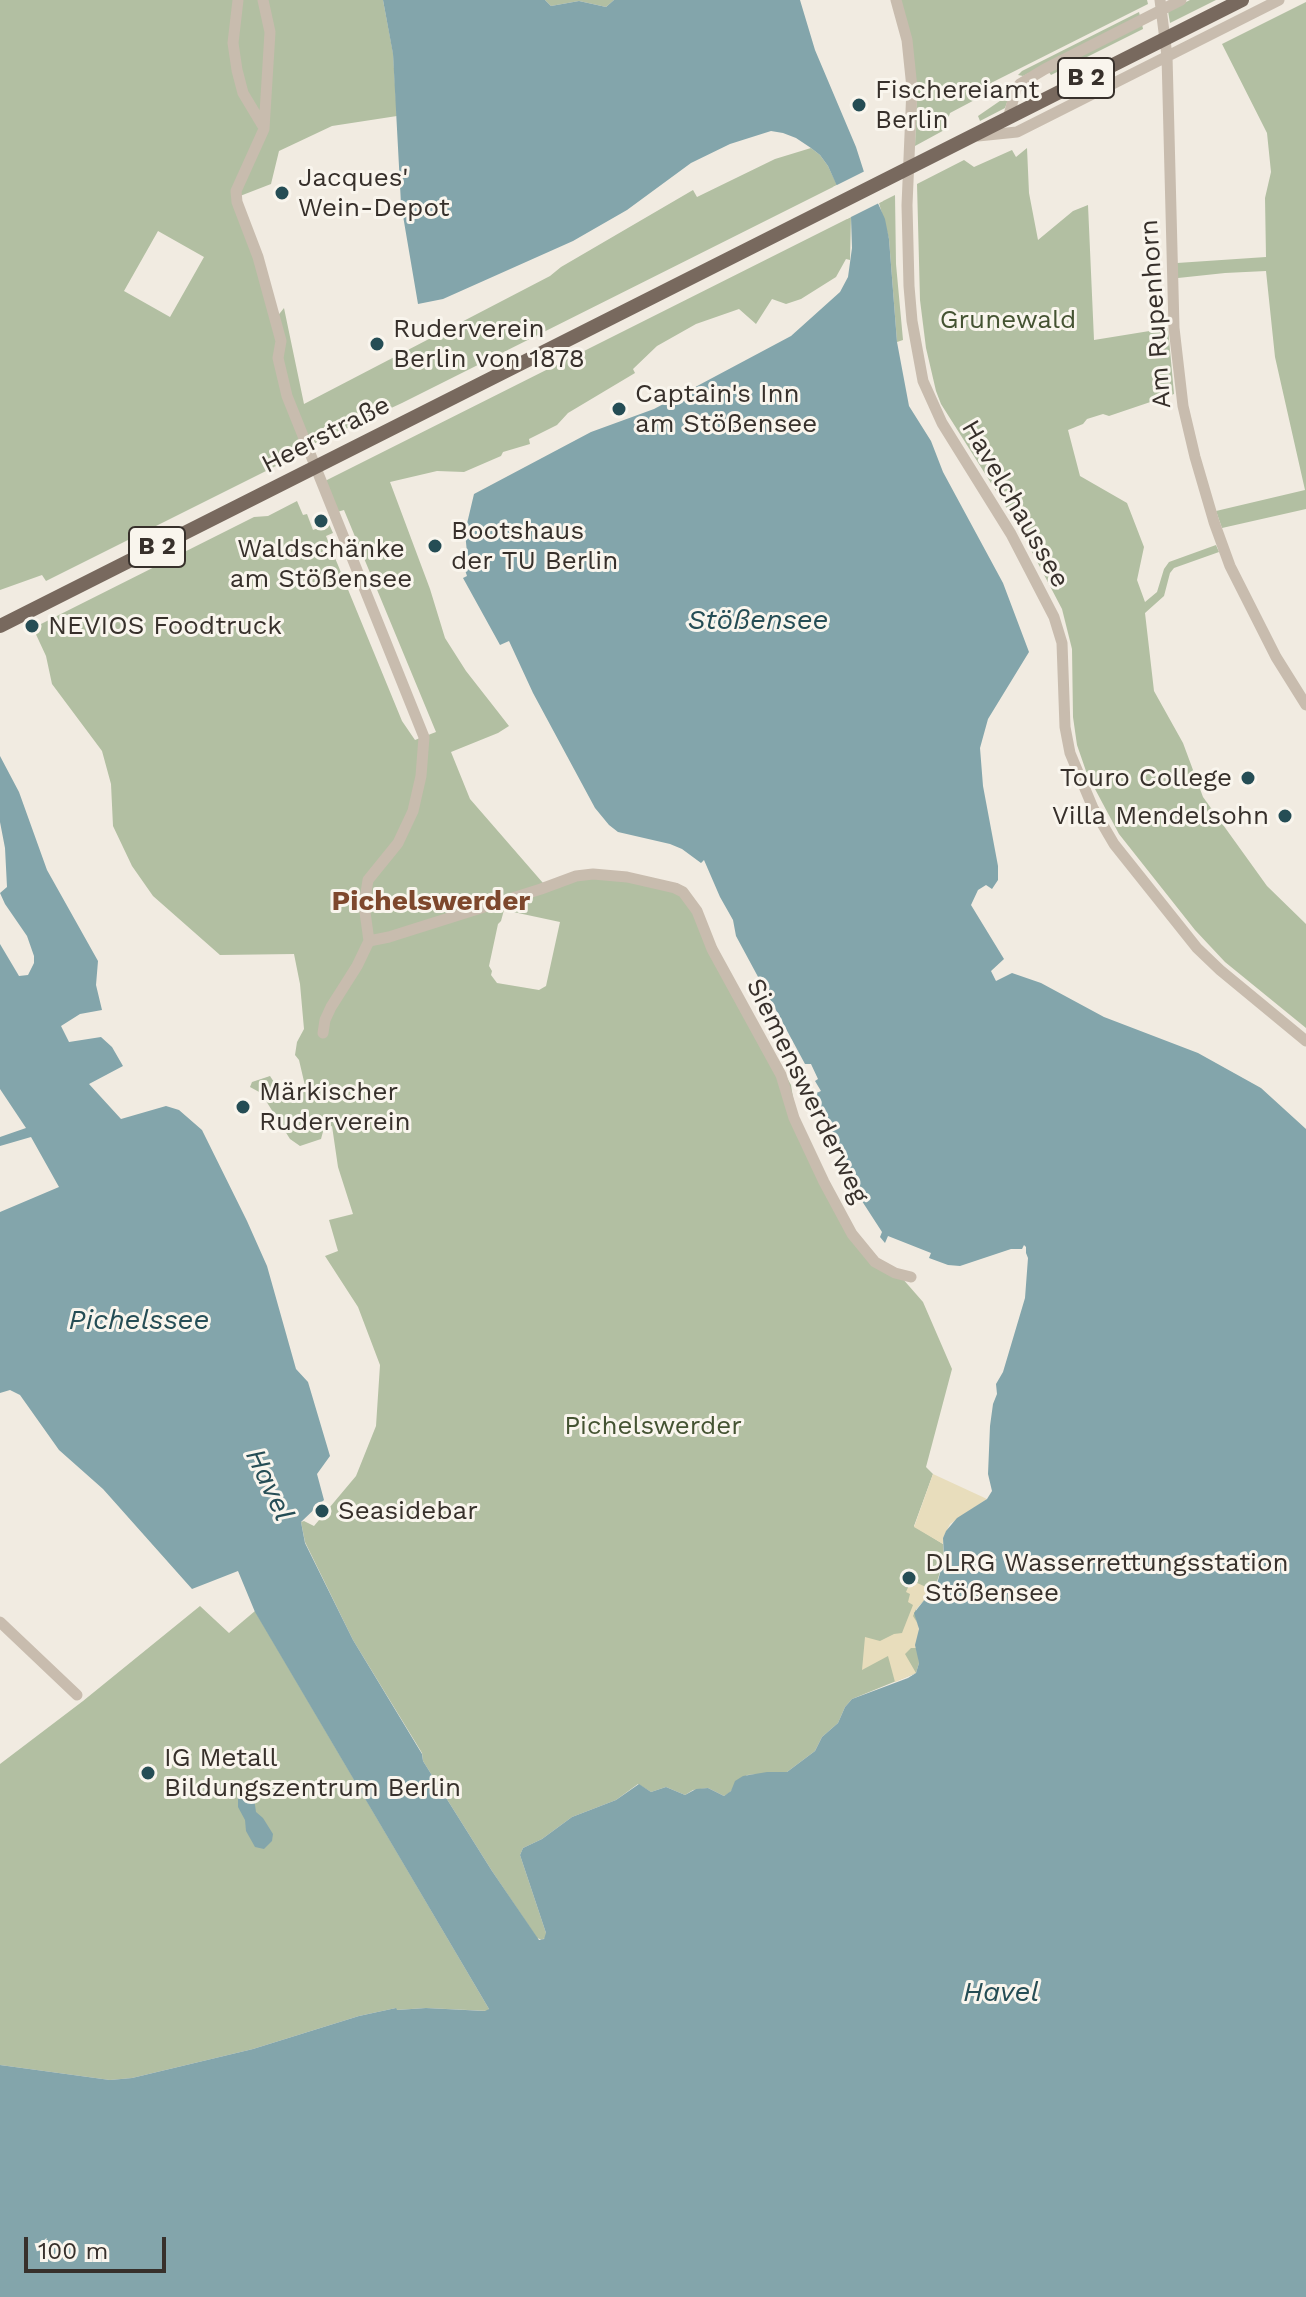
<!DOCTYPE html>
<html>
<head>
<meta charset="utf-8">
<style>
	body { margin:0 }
	#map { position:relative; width:1306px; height:2297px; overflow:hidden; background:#f1ebe1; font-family:"Work Sans",sans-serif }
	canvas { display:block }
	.scale { position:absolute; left:24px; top:2237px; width:142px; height:36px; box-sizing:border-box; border:4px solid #37302b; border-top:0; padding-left:10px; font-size:24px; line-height:28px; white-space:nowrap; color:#37302b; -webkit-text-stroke:6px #f9f5ed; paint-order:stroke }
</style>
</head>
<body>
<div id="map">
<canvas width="1306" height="2297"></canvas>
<div class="scale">100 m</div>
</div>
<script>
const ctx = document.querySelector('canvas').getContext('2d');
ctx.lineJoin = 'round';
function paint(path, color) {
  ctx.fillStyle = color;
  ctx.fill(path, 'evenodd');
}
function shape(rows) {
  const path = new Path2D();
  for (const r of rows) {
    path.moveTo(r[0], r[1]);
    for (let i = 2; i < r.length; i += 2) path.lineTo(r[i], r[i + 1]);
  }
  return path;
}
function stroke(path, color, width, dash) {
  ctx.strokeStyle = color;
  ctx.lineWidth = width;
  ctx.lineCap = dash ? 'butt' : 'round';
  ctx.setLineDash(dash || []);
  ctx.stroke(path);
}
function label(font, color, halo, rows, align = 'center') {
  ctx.font = font + ' "Work Sans",sans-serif';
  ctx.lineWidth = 6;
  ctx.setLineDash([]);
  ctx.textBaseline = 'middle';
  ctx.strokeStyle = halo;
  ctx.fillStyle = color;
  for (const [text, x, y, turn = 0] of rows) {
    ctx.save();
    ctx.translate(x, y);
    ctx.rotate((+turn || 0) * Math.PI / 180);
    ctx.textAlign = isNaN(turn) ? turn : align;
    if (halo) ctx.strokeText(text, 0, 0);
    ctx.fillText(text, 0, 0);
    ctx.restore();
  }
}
const green = shape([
	[0,0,383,0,393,53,397,116,332,126,279,151,271,184,240,196,276,318,284,308,304,404,550,276,561,267,693,190,697,197,775,159,811,148,820,155,828,166,837,185,402,403,311,445,304,452,46,581,42,575,0,590],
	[158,231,204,257,170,317,124,291],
	[545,0,614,0,606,7,579,1,551,6],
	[900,0,1147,0,1148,4,981,88,984,95,950,113,947,122,948,128,915,146,917,88],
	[1190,0,1216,0,1170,23,1168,11],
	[1306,2,1306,509,1222,528,1216,511,1305,490,1275,357,1266,271,1225,273,1178,278,1177,263,1266,257,1265,198,1271,172,1267,133,1222,44],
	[1139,12,1140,16,1023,76,1018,75,1022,71],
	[1142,24,1143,29,1051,75,1048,71],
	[1010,94,1005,108,980,121,978,116],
	[1027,148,1029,193,1038,240,1073,211,1088,205,1094,340,1168,328,1174,394,1109,416,1103,414,1087,419,1083,424,1068,430,1080,476,1127,503,1144,547,1137,580,1145,602,1157,592,1164,569,1169,562,1216,545,1219,552,1174,568,1170,573,1164,596,1145,613,1154,691,1183,743,1203,797,1267,886,1306,924,1306,1028,1225,962,1195,930,1119,834,1087,774,1077,745,1073,717,1072,649,1062,609,1020,529,941,404,936,391,926,348,920,300,917,184,964,160,974,167,1012,150,1016,157],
	[895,195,896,264,903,340,897,342,889,239,879,203],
	[851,217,850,260,846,259,836,277,801,299,786,304,772,299,756,324,739,309,696,324,657,346,633,369,635,373,568,413,557,425,529,439,530,444,503,452,501,456,464,472,437,471,390,482,430,589,445,638,466,671,509,726,498,733,451,752,470,799,543,883,581,870,682,887,791,1085,796,1116,854,1231,878,1258,902,1278,923,1302,952,1369,926,1467,933,1474,914,1526,943,1544,944,1559,935,1588,916,1609,919,1663,916,1673,852,1699,845,1707,838,1723,822,1737,815,1751,787,1772,747,1775,729,1793,724,1796,708,1788,693,1790,685,1795,666,1787,651,1792,638,1784,616,1800,572,1817,542,1839,523,1848,520,1855,546,1933,546,1937,542,1940,537,1938,492,1871,423,1761,422,1753,353,1640,305,1542,301,1522,304,1521,314,1526,356,1476,376,1426,380,1365,358,1307,325,1256,338,1251,329,1220,353,1214,338,1167,332,1126,324,1128,321,1139,300,1146,290,1139,261,1093,250,1087,252,1082,270,1076,285,1099,306,1090,299,1060,295,1055,297,1042,304,1029,300,984,294,954,220,955,153,896,132,866,113,826,111,784,102,751,52,684,46,656,33,628,254,517,268,516,297,501,303,515,307,514,313,530,329,524,333,533,326,536,402,721,415,740,436,732,344,510,337,512,325,481],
	[504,910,560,922,546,986,539,990,497,983,491,975,492,971,489,966,498,924,501,921],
	[200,1606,229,1633,255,1611,489,2009,488,2011,426,2008,396,2010,396,2008,359,2016,253,2049,132,2078,110,2080,0,2065,0,1764,83,1701]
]);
const sand = shape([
	[933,1474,987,1499,950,1524,943,1538,943,1544,914,1527],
	[929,1581,935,1588,916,1609,913,1616,918,1624,919,1632,916,1648,911,1648,905,1654,916,1673,895,1682,888,1656,862,1670,865,1637,880,1641,894,1634,902,1633,913,1605,908,1602,910,1594,906,1592,909,1585,913,1587,915,1582,926,1587]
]);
const water = shape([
	[383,0,545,0,551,6,579,1,606,7,614,0,800,0,815,50,856,147,864,172,885,219,889,239,897,342,909,406,931,441,943,472,1003,583,1029,652,988,719,980,748,983,786,998,866,998,880,992,889,986,885,978,890,971,905,1004,959,991,971,996,981,1012,973,1041,983,1104,1017,1198,1053,1261,1088,1306,1129,1306,2297,0,2297,0,2065,110,2080,132,2078,253,2049,359,2016,396,2008,397,2010,426,2008,485,2011,489,2009,255,1612,238,1571,192,1589,103,1489,59,1450,20,1395,10,1390,0,1393,0,1212,59,1187,31,1137,0,1146,0,1137,26,1128,0,1089,0,944,19,976,28,975,34,963,34,956,27,936,5,904,0,893,7,887,5,848,0,822,0,756,19,792,47,870,98,961,96,985,102,1010,80,1014,61,1026,69,1042,101,1037,112,1047,123,1066,89,1084,121,1119,166,1106,179,1110,202,1130,247,1221,267,1266,296,1369,308,1382,330,1456,317,1474,324,1500,301,1522,305,1543,353,1640,422,1754,423,1761,492,1871,539,1940,544,1939,546,1933,520,1855,523,1848,542,1839,572,1817,616,1800,639,1784,651,1792,666,1787,685,1795,696,1789,708,1788,724,1796,731,1791,735,1781,743,1776,767,1772,787,1772,815,1751,822,1737,838,1723,845,1707,852,1699,908,1678,916,1673,919,1663,915,1645,919,1629,914,1613,937,1584,944,1559,943,1538,946,1531,957,1518,987,1499,992,1491,988,1474,990,1426,993,1404,997,1394,996,1384,1003,1372,1025,1298,1028,1258,1026,1253,1026,1247,1024,1245,1022,1249,1011,1249,960,1266,948,1265,929,1258,931,1253,888,1236,885,1243,880,1237,882,1232,860,1198,813,1100,812,1095,821,1091,815,1081,818,1079,811,1064,805,1064,736,936,733,920,720,897,704,860,701,863,682,849,670,844,618,832,609,825,595,808,533,693,509,641,500,645,463,578,467,576,464,567,468,563,465,532,474,494,591,432,654,409,791,336,840,292,848,277,852,248,851,217,828,166,820,155,811,148,796,138,783,133,771,131,730,144,691,163,627,210,573,241,443,299,418,304,401,204,393,54],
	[243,1789,254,1798,256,1812,263,1818,273,1834,272,1841,264,1849,255,1847,246,1831,245,1820,238,1807,238,1796]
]);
const pier = shape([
	[867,170,883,201,847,219,833,187]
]);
const minor = shape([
	[238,0,233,43,237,70,243,93,264,128],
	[263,0,270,32,264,129,236,191,237,202,258,257,275,319,281,341,278,358,287,396,424,737,421,776,413,811,398,843,368,880,364,905,369,941,357,966,331,1007,325,1020,323,1033],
	[896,0,907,40,912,88,907,205,909,286,912,321,923,381,942,423,1011,534,1054,617,1062,643,1065,727,1070,753,1093,808,1114,844,1197,948,1220,970,1306,1041],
	[1160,0,1167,56,1174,328,1183,406,1195,457,1214,522,1230,566,1276,657,1306,705],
	[1008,119,1016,89,1020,84,1045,69,1181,0],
	[978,136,1017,132,1279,0],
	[369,941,389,937,541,889,576,876,593,874,627,877,675,888,683,892,697,911,712,949,781,1075,794,1118,824,1182,852,1234,875,1262,895,1273,911,1277],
	[0,1622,77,1695]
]);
const major = shape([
	[0,626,1242,0]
]);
const markers = [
	[859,105,8,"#254d55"],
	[282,193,8,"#254d55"],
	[377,344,8,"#254d55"],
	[619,409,8,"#254d55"],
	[321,521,8,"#254d55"],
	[435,546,8,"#254d55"],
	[32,626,8,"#254d55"],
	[1248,778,8,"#254d55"],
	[1285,816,8,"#254d55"],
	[243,1107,8,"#254d55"],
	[322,1511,8,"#254d55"],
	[909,1578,8,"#254d55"],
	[148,1773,8,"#254d55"]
];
const shields = [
	[1086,78,56],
	[157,547,56]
];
const shieldNames = [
	["B 2",1086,78],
	["B 2",157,547]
];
const poiNames = [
	["Fischereiamt",875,90],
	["Berlin",875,120],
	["Jacques'",298,178],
	["Wein-Depot",298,208],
	["Ruderverein",393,329],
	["Berlin von 1878",393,359],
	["Captain's Inn",635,394],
	["am Stößensee",635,424],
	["Bootshaus",451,531],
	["der TU Berlin",451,561],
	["Waldschänke",321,549,"center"],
	["am Stößensee",321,579,"center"],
	["NEVIOS Foodtruck",48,626],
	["Touro College",1232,778,"right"],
	["Villa Mendelsohn",1269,816,"right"],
	["Märkischer",259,1092],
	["Ruderverein",259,1122],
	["Seasidebar",338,1511],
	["DLRG Wasserrettungsstation",925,1563],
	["Stößensee",925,1593],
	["IG Metall",164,1758],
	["Bildungszentrum Berlin",164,1788]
];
const streetNames = [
	["Am Rupenhorn",1156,314,-94],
	["Heerstraße",326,435,-27],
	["Havelchaussee",1015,504,60],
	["Siemenswerderweg",807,1091,64]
];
const parkNames = [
	["Grunewald",1008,320],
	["Pichelswerder",653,1426]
];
const waterNames = [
	["Stößensee",758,621],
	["Pichelssee",139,1321],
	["Havel",269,1485,65],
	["Havel",1001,1993]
];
const neighbourhoodNames = [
	["Pichelswerder",431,902]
];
paint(green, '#b2bfa2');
paint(sand, '#e8ddbc');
paint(water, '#83a5ab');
paint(pier, '#f1ebe1');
stroke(minor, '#c8bcae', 11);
stroke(major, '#78695e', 14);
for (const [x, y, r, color] of markers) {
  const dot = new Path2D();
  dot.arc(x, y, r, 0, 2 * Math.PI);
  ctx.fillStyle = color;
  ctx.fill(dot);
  stroke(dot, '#f9f5ed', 3);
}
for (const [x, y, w] of shields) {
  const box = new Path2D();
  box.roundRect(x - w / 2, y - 20, w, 40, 6);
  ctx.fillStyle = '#f9f5ed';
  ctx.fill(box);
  stroke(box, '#37302b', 2);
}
label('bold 24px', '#37302b', null, shieldNames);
label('26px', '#37302b', '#f9f5ed', poiNames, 'left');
label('26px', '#37302b', '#f9f5ed', streetNames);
label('26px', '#445332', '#f9f5ed', parkNames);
label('italic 28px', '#254d55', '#f9f5ed', waterNames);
label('bold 28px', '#7e482d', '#f9f5ed', neighbourhoodNames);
</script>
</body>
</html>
